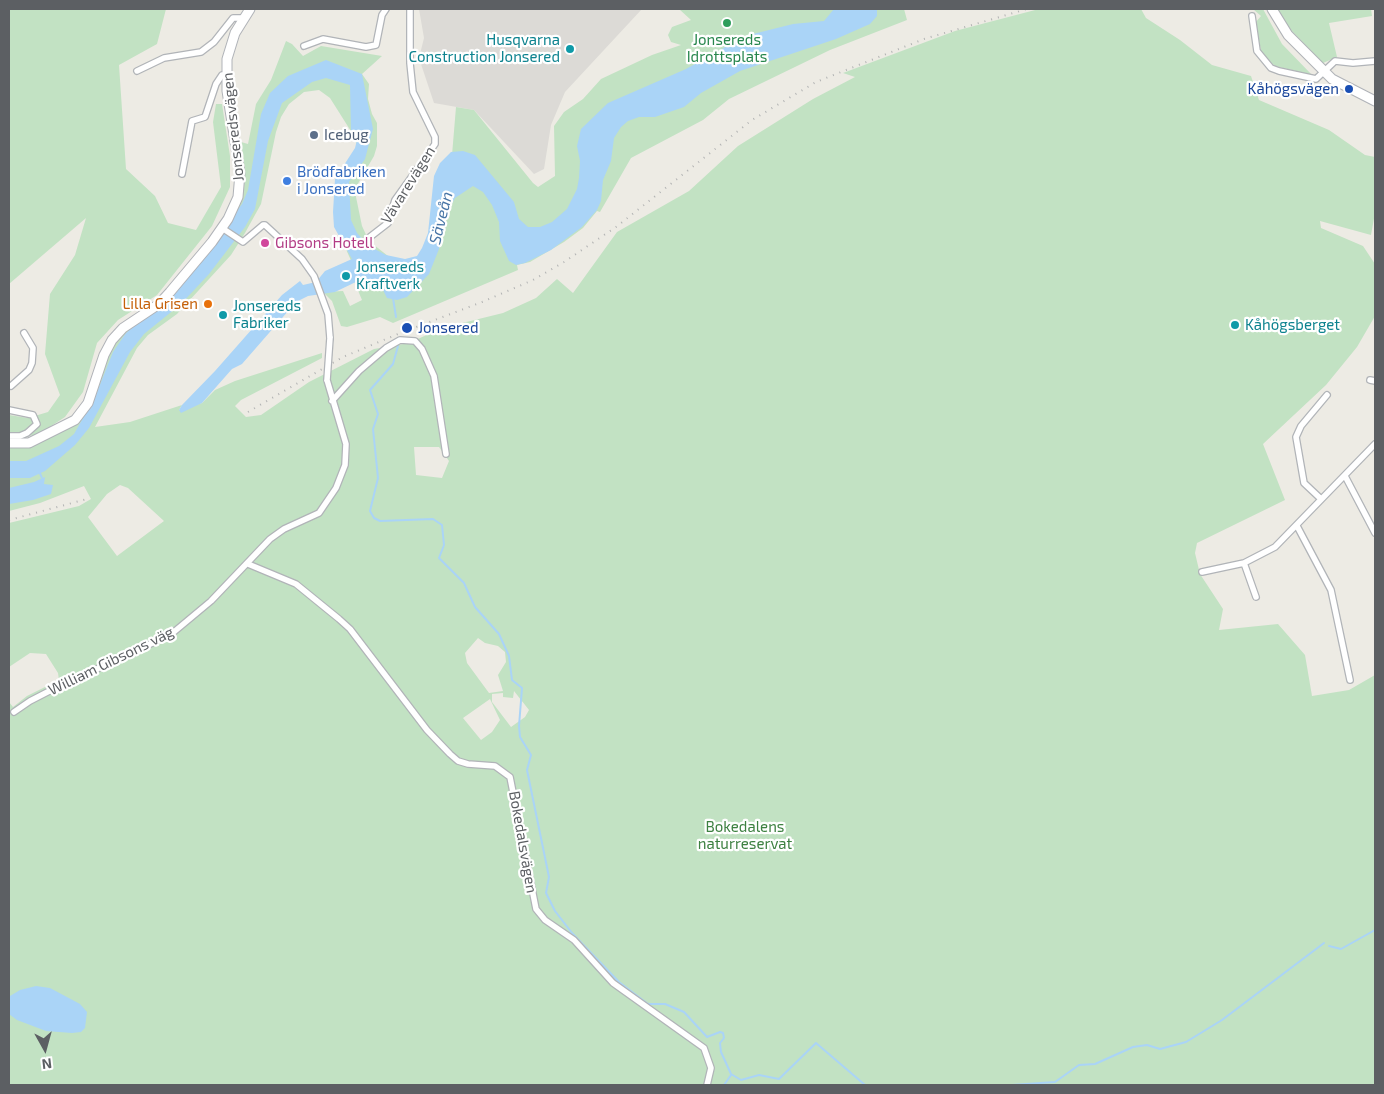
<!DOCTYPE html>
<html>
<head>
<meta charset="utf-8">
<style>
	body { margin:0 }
	#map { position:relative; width:1384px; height:1094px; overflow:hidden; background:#edebe4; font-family:"Exo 2",sans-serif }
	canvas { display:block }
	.frame { position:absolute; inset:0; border:10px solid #5c5f63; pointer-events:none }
	.north { position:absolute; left:20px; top:1024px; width:50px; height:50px; -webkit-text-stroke:4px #fff; paint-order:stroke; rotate:173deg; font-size:14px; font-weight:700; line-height:20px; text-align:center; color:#5c5f63 }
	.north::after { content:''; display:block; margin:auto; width:18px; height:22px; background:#5c5f63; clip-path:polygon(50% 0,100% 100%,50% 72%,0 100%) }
</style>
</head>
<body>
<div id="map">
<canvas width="1384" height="1094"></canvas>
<div class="frame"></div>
<div class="north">N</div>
</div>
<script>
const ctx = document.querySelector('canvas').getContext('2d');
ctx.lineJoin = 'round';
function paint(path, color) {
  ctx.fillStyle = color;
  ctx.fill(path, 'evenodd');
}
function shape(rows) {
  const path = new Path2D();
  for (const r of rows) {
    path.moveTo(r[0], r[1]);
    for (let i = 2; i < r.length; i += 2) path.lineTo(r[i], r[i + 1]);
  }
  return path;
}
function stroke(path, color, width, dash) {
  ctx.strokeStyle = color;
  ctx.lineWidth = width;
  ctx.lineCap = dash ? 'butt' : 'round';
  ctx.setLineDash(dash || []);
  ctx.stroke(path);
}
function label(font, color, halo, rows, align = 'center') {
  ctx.font = font + ' "Exo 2",sans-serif';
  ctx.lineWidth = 4.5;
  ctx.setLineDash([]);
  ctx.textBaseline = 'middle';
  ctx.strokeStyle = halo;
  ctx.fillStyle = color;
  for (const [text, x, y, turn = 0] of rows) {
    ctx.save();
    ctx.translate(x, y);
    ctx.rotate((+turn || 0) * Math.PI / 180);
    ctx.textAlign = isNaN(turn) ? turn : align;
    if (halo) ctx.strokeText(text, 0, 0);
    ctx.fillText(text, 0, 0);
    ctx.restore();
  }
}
const industrial = shape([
	[419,9,642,9,565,92,551,125,544,169,534,174,474,110,434,103,419,58,424,38]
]);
const green = shape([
	[9,9,166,9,157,44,119,65,126,169,155,196,168,223,196,230,221,187,213,122,216,104,222,104,230,156,230,187,212,226,157,295,118,320,97,343,83,392,65,417,39,434,9,440,9,415,28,418,48,412,60,395,45,354,50,294,75,255,86,218,9,284],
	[679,9,904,9,907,20,830,50,729,99,703,120,631,158,600,212,597,211,583,228,564,242,530,262,517,265,518,270,393,323,380,317,347,327,341,326,332,301,323,292,343,291,350,306,362,300,354,281,359,278,344,245,335,218,357,147,354,136,330,98,319,90,304,92,289,104,281,117,276,132,261,204,245,233,231,255,177,314,148,335,137,348,95,427,130,422,182,405,179,410,202,403,215,390,235,381,322,353,322,358,241,400,235,406,246,417,261,415,309,382,374,349,409,343,442,328,503,313,536,298,557,279,573,293,617,232,689,191,738,146,813,99,855,77,843,73,955,31,1039,9,1141,9,1146,18,1180,40,1212,65,1251,76,1259,100,1329,130,1365,155,1375,157,1375,213,1371,235,1320,221,1321,228,1363,246,1375,264,1375,316,1357,347,1326,385,1263,444,1285,500,1197,543,1195,553,1200,574,1223,609,1219,630,1278,624,1305,655,1312,696,1349,690,1375,675,1375,1085,9,1085,9,702,13,707,27,696,59,680,58,673,46,654,30,653,9,667,9,523,79,506,91,499,84,486,40,503,9,511,9,446,75,425,83,417,98,389,111,349,122,333,165,304,232,222,244,189,245,170,241,142,248,144,256,104,271,80,286,41,292,44,303,56,321,46,382,56,362,74,369,84,368,99,372,114,377,123,377,146,374,156,356,187,356,197,362,226,369,241,388,256,406,263,426,255,452,155,456,107,474,110,533,183,538,187,555,176,554,126,564,112,583,99,601,79,652,55,681,45,671,42,668,35,672,27,691,20],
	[414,447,439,447,449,461,442,478,416,475],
	[120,485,128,488,164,521,117,556,88,517,107,494],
	[478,638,485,643,498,646,505,652,506,662,498,675,503,691,489,693,467,663,465,653],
	[514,691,529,710,525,717,511,727,492,702,492,694,503,693,503,697,513,698],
	[490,699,500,720,492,732,481,740,463,718],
	[1253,9,1263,9,1282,44,1312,75,1275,66,1262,55,1255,23,1261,16],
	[1278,9,1371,9,1372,16,1329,23,1337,57,1323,63,1284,23]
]);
const water = shape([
	[834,9,877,9,877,16,870,24,836,39,740,71,701,93,684,107,655,117,639,117,628,121,621,127,614,138,611,161,603,180,601,201,597,210,582,227,551,250,525,263,516,265,509,261,500,241,499,222,492,205,483,192,473,186,455,198,447,213,439,249,429,274,407,297,397,300,387,298,382,288,360,280,335,292,308,296,296,302,242,364,232,369,202,403,181,413,179,410,182,405,215,371,282,295,300,281,303,285,316,282,325,271,352,259,334,227,333,212,335,179,355,148,357,140,351,131,350,85,326,78,312,82,282,103,268,141,255,209,245,227,209,274,181,304,144,334,130,352,89,428,75,445,45,471,30,478,9,478,9,461,26,461,59,446,74,434,95,397,113,352,126,333,178,289,242,204,248,190,261,114,270,93,288,76,326,60,362,74,373,129,365,159,349,182,351,220,357,233,369,246,386,255,405,259,417,256,422,248,428,233,434,176,440,163,451,152,463,151,475,155,514,202,519,219,528,227,540,227,552,222,567,209,577,189,579,178,580,161,577,146,581,129,608,103,686,69,745,36,793,24,824,21],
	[45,477,44,484,53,485,51,494,33,500,9,504,9,488,34,482],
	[36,986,50,988,80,1004,87,1012,85,1028,81,1032,72,1033,46,1031,17,1020,9,1014,10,996,20,990]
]);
const stream = shape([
	[393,298,396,317],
	[398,346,393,364,370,390,378,414,373,429,378,478,370,511,374,518,380,521,433,519,442,525,444,545,439,558,464,583,475,607,499,634,509,656,512,680,522,688,519,726,520,737,531,755,527,770,549,877,546,893,555,911,572,933,619,982,648,1004,665,1004,684,1012,707,1037,720,1032,723,1033,724,1038,720,1043,721,1052,731,1074,741,1080,759,1075,779,1079,816,1043,865,1085],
	[39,471,42,478],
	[1329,946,1341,949,1375,930],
	[719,1085,724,1085,731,1075],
	[1012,1085,1055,1082,1079,1065,1095,1064,1133,1047,1147,1045,1160,1049,1186,1042,1222,1020,1324,943]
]);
const street = shape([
	[1252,16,1257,51,1271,68,1279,71,1316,79,1335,61,1353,63,1375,61],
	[304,46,323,39,366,47,376,45,382,15,386,9],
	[137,71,164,58,201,52,214,42,233,18,244,18],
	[182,174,192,121,205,117,216,84,222,75,225,75],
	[222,228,243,242,263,225,265,225,302,259,314,276,328,314,330,338],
	[366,240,388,223,395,200,435,144,435,137,413,92,410,63,410,9],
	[1370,380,1375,381],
	[11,386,29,370,32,363,33,348,24,333],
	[332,401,359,371,386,348,400,340,415,341,422,349,434,376,446,454],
	[9,410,33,415,37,424,27,433,20,436,9,436],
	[1345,476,1375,533],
	[1321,499,1304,483,1296,437,1301,426,1327,395],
	[1297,526,1331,590,1350,680],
	[1244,563,1256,597],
	[248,564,296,584,339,619,350,629,427,730,450,754,458,761,468,764,495,766,510,777,536,909,545,920,574,940,613,983,704,1048,711,1068,707,1085],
	[1202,572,1244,563,1275,547,1375,444],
	[14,712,30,701,63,684,135,652,175,631,211,601,270,539,284,529,319,513,336,488,345,465,346,444,327,380]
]);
const secondary = shape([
	[1272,9,1288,35,1332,79,1375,101],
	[9,443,29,443,75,420,88,403,104,355,112,340,123,328,159,304,170,292,212,242,228,219,238,197,240,173,227,91,227,59,235,33,250,9]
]);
const rail = shape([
	[248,412,343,357,398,334,482,302,533,280,564,262,616,227,752,120,816,82,924,39,1027,9],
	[9,520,87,499]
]);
const streetBridge = shape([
	[327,380,330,338]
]);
const markers = [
	[727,23,5,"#2e9e5b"],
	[570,49,5,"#0f9aa8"],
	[1349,89,5,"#1a4fb4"],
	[314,135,5,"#5c6f8a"],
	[287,181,5,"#3f7fe0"],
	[265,243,5,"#d1479c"],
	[346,276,5,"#0f9aa8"],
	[208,304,5,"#e8710a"],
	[223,315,5,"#0f9aa8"],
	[1235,325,5,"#0f9aa8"],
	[407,328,6,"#1a4fb4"]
];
const cultureNames = [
	["Husqvarna",560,40,"right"],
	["Construction Jonsered",560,57,"right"],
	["Jonsereds",356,267],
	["Kraftverk",356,284],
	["Jonsereds",233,306],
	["Fabriker",233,323],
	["Kåhögsberget",1245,325]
];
const leisureNames = [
	["Jonsereds",727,40],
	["Idrottsplats",727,57]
];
const transitNames = [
	["Kåhögsvägen",1339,89],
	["Jonsered",418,328,"left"]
];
const streetNames = [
	["Jonseredsvägen",233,127,-96],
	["Vävarevägen",408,185,-58],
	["William Gibsons väg",111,661,-26],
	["Bokedalsvägen",523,842,80]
];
const serviceNames = [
	["Icebug",324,135]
];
const shopNames = [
	["Brödfabriken",297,172],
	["i Jonsered",297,189]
];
const hotelNames = [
	["Gibsons Hotell",275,243]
];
const foodNames = [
	["Lilla Grisen",198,304]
];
const parkNames = [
	["Bokedalens",745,827],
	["naturreservat",745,844]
];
const waterNames = [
	["Säveån",441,218,-76]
];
paint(industrial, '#dcdad6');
paint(green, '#c2e2c3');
paint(water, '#aad4f7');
stroke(stream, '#aad4f7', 2);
stroke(street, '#b1b4b8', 8);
stroke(secondary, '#b0b3b8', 11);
stroke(street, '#fff', 5.5);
stroke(secondary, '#fff', 9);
stroke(rail, '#b2b3b3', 2, [1, 6]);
stroke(streetBridge, '#b1b4b8', 8, []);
stroke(streetBridge, '#fff', 5.5);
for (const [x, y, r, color] of markers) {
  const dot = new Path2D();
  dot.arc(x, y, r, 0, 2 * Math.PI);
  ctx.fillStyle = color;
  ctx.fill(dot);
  stroke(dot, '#fff', 2);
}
label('15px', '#0d838f', '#fff', cultureNames, 'left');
label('15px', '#27864d', '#fff', leisureNames);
label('15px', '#164399', '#fff', transitNames, 'right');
label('15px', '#5c5f63', '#fff', streetNames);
label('15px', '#4e5e75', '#fff', serviceNames, 'left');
label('15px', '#366cbe', '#fff', shopNames, 'left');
label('15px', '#b23c85', '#fff', hotelNames, 'left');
label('15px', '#c56008', '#fff', foodNames, 'right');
label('15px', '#3d8141', '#fff', parkNames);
label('italic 16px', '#4976a7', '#fff', waterNames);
</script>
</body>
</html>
